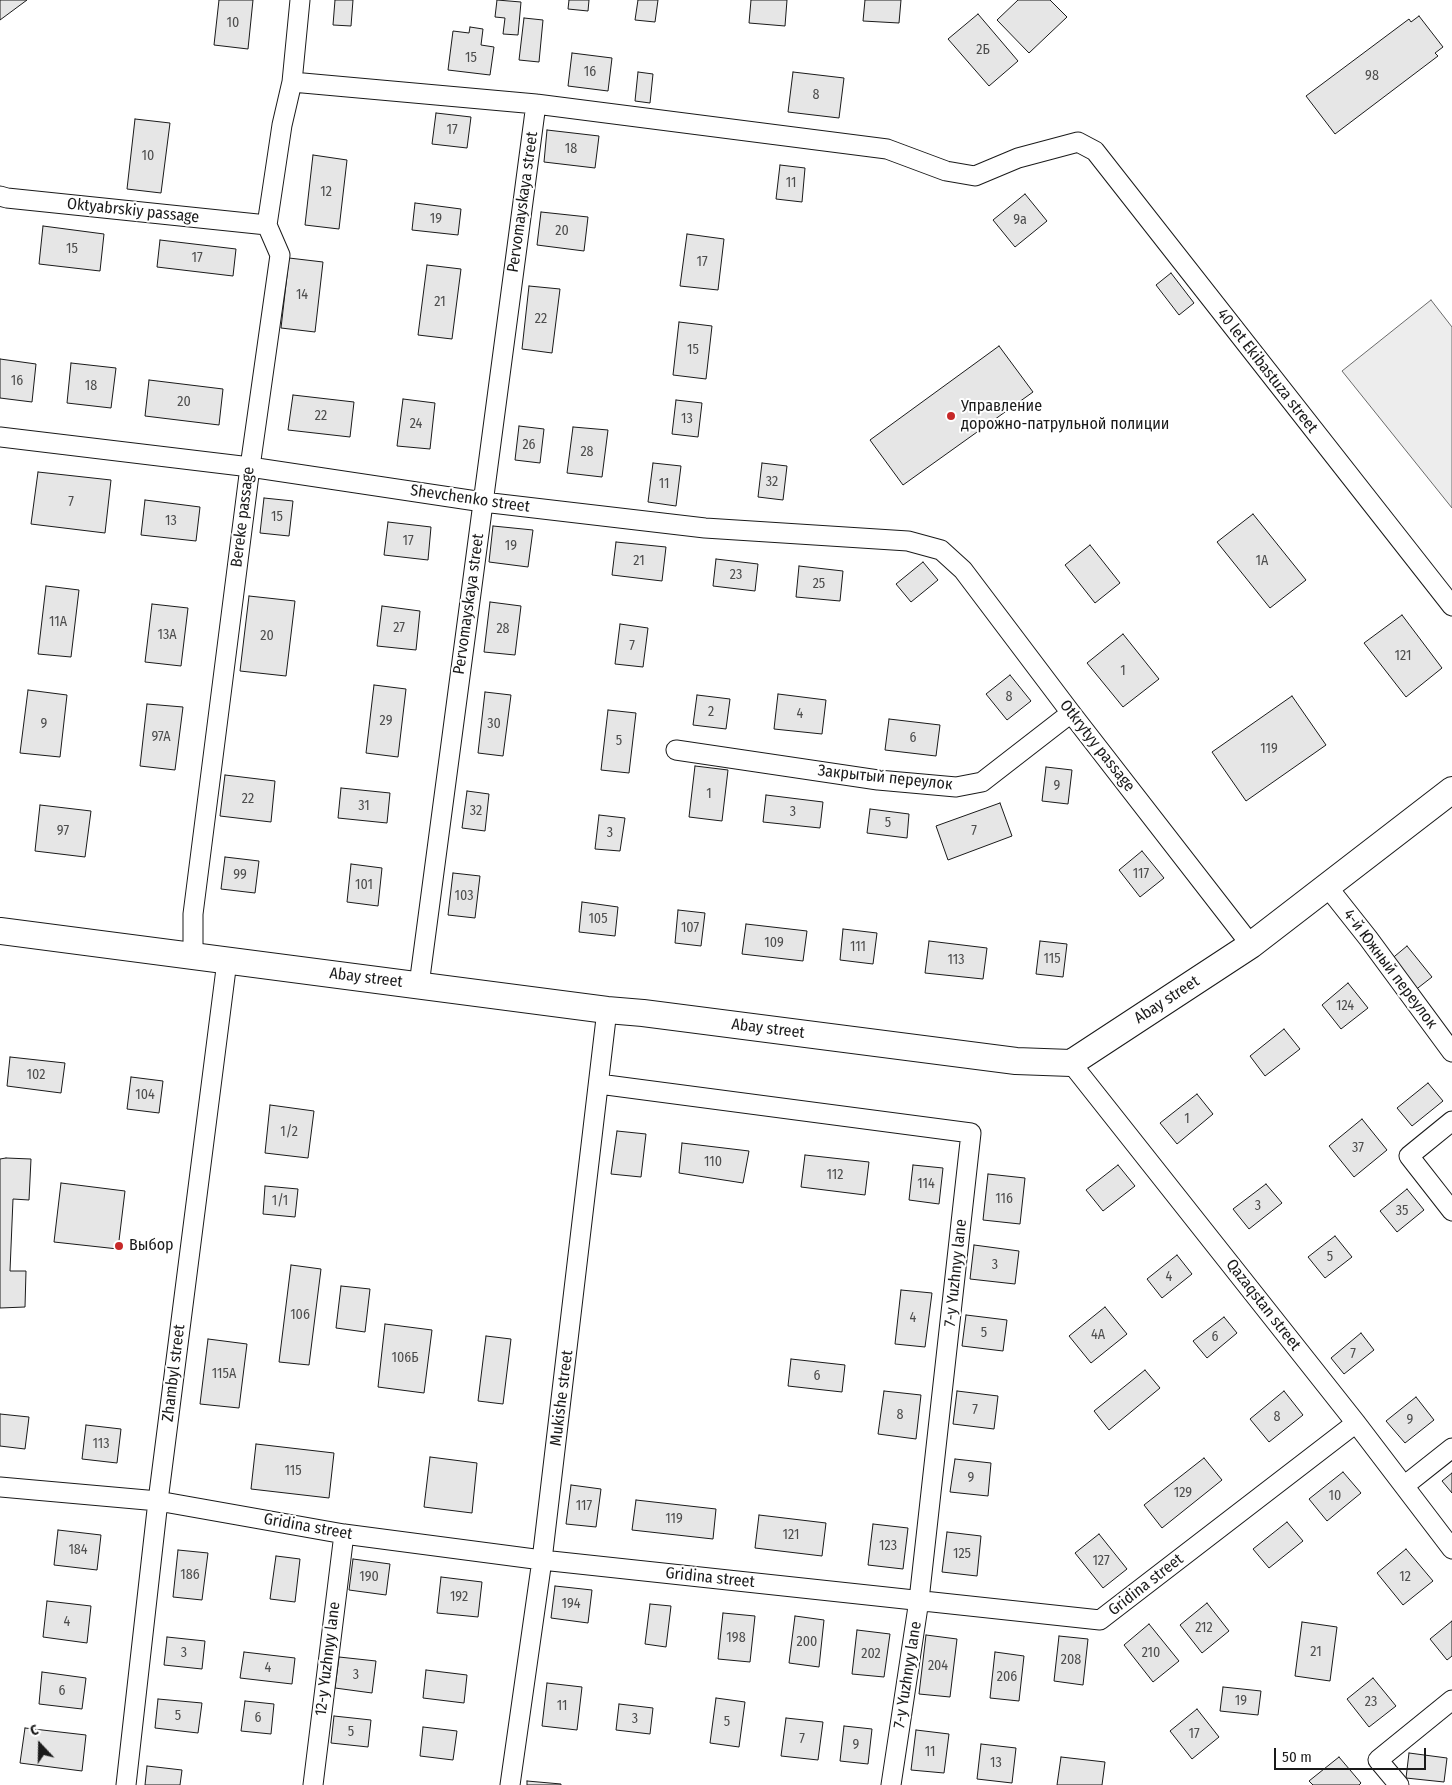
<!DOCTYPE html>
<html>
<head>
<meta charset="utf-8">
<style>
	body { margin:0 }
	#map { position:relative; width:1452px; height:1785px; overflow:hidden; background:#fff; font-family:"Fira Sans Condensed",sans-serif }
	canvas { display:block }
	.north { position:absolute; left:15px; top:1720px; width:50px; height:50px; -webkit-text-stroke:4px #fff; paint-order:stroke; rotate:339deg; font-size:14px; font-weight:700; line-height:20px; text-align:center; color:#1a1a1a }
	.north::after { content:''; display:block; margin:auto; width:18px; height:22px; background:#1a1a1a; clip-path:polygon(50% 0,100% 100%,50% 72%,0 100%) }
	.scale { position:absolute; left:1274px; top:1748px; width:152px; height:22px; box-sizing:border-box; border:2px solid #1a1a1a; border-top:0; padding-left:6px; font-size:15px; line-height:18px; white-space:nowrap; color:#1a1a1a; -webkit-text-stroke:4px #fff; paint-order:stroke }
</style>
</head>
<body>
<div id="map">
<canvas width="1452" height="1785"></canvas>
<div class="north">С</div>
<div class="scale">50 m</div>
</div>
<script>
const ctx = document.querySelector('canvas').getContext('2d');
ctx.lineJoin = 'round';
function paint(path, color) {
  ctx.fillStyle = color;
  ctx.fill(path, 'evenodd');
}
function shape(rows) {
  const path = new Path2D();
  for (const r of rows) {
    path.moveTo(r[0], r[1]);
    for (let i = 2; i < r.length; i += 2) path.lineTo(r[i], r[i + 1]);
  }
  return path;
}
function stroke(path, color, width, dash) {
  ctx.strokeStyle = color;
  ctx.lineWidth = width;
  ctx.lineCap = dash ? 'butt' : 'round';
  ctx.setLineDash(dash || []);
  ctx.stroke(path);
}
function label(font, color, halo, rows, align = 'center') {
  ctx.font = font + ' "Fira Sans Condensed",sans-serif';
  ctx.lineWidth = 4;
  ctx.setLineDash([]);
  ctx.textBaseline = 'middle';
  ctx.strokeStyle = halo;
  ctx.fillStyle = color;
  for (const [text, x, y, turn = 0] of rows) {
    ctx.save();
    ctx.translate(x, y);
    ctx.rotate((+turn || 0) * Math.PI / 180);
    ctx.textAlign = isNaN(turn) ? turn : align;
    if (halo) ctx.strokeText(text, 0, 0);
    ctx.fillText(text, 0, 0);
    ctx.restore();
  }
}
const built = shape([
	[1431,300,1452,327,1452,508,1342,371,1431,300]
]);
const building = shape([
	[0,0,27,0,0,20,0,0],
	[219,0,253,0,248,49,214,45,219,0],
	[335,0,353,0,351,26,333,25,335,0],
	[497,0,521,2,518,35,503,34,505,18,495,17,497,0],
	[569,0,589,0,588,11,568,9,569,0],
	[638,0,658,0,655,22,635,20,638,0],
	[751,0,787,0,785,26,749,23,751,0],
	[865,0,901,0,899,23,863,21,865,0],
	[1018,0,1050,0,1067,17,1029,53,997,20,1018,0],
	[978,14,1018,61,989,86,948,39,978,14],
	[1419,16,1443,47,1435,53,1438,56,1335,134,1306,96,1409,19,1411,22,1419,16],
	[524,18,543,20,539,62,519,60,524,18],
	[470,27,483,29,481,45,494,47,490,75,448,70,453,31,469,33,470,27],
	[572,53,612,58,608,91,568,86,572,53],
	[638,72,653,74,650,103,635,101,638,72],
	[793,72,844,78,839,118,788,112,793,72],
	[436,113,471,117,467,148,432,144,436,113],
	[135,119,170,123,161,193,127,189,135,119],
	[547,130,599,136,595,168,544,162,547,130],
	[313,155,347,160,339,229,305,225,313,155],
	[780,165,805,168,802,202,776,199,780,165],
	[1025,194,1047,221,1015,247,993,220,1025,194],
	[415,203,461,209,458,235,412,230,415,203],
	[541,212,588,217,584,251,537,245,541,212],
	[43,226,104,234,100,271,39,264,43,226],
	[687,234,724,239,718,290,680,286,687,234],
	[160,240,236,249,233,276,157,267,160,240],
	[289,258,323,262,315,332,281,328,289,258],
	[427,265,461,269,452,339,418,335,427,265],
	[1171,273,1194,303,1179,315,1156,285,1171,273],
	[529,286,560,289,552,353,522,349,529,286],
	[679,322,712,326,706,379,673,375,679,322],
	[999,346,1033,392,903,485,870,440,999,346],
	[0,359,36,364,32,402,0,398,0,359],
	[71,363,116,368,111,408,67,403,71,363],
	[149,380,223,389,219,425,145,416,149,380],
	[293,395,354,402,350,437,288,430,293,395],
	[403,399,435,403,430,449,397,446,403,399],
	[676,400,702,403,698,437,672,434,676,400],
	[519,426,544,429,540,463,515,460,519,426],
	[573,427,608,430,602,477,567,473,573,427],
	[653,463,681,466,676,506,648,502,653,463],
	[762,463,787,466,783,500,758,497,762,463],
	[38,472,111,480,105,533,31,524,38,472],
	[264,498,293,501,289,536,260,533,264,498],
	[145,500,200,507,196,541,141,535,145,500],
	[1253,514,1306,580,1270,608,1217,542,1253,514],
	[388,522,431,527,428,560,384,555,388,522],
	[493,526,533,530,528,567,489,562,493,526],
	[616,542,666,547,662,581,612,575,616,542],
	[1090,545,1120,583,1095,603,1065,565,1090,545],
	[716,559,758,564,755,591,713,586,716,559],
	[923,562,938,580,911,602,896,584,923,562],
	[799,566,843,571,840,601,796,597,799,566],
	[46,586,79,590,71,657,38,654,46,586],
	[249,596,295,601,286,676,240,671,249,596],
	[490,602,521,606,515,655,484,652,490,602],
	[152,604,188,608,181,666,145,662,152,604],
	[382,606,420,611,416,650,377,646,382,606],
	[1402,615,1442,668,1406,697,1364,643,1402,615],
	[620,624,648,628,643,667,615,664,620,624],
	[1123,634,1159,679,1123,707,1087,663,1123,634],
	[1010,675,1031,701,1007,720,986,694,1010,675],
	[374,685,406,689,398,757,366,753,374,685],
	[28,690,67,695,60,757,20,753,28,690],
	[485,692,511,695,503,756,478,753,485,692],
	[778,694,826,700,822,734,774,729,778,694],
	[697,695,730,699,726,729,693,725,697,695],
	[1292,696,1326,745,1246,801,1212,752,1292,696],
	[147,704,183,707,175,770,140,766,147,704],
	[608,710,636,713,629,773,601,770,608,710],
	[889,719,940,725,936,756,885,750,889,719],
	[695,766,728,770,722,821,689,817,695,766],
	[1046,767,1072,770,1068,804,1042,801,1046,767],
	[225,775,275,781,271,822,220,816,225,775],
	[341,788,390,793,387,823,338,818,341,788],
	[467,791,489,794,485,831,462,828,467,791],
	[766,795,823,802,820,828,763,822,766,795],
	[1000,803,1012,836,948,860,936,826,1000,803],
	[40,805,91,811,85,857,35,851,40,805],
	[870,809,909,814,907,838,867,833,870,809],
	[599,815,625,818,620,851,595,849,599,815],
	[1142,851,1164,878,1140,897,1119,870,1142,851],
	[225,857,259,861,255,893,221,889,225,857],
	[351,864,382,868,378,906,347,902,351,864],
	[453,873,480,876,475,918,448,915,453,873],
	[582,902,618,907,615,936,579,932,582,902],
	[678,910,705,913,701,946,675,943,678,910],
	[746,924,807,931,803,961,742,954,746,924],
	[843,929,877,933,873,964,840,960,843,929],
	[929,941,987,948,983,979,925,973,929,941],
	[1040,941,1067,944,1063,977,1036,974,1040,941],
	[1407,946,1432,977,1414,991,1389,961,1407,946],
	[1348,983,1368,1008,1341,1029,1322,1005,1348,983],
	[1284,1029,1300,1049,1265,1076,1250,1056,1284,1029],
	[10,1057,65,1063,61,1093,7,1086,10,1057],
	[131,1077,163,1081,159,1113,127,1109,131,1077],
	[1428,1083,1443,1101,1412,1126,1397,1108,1428,1083],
	[1197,1094,1213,1114,1177,1144,1160,1123,1197,1094],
	[270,1105,314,1111,308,1158,265,1153,270,1105],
	[1362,1119,1387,1150,1354,1177,1329,1146,1362,1119],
	[617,1131,646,1134,641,1177,611,1174,617,1131],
	[682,1143,749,1151,743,1183,679,1173,682,1143],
	[805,1155,869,1162,865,1195,801,1187,805,1155],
	[6,1158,31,1159,29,1200,13,1199,10,1271,26,1271,25,1307,0,1308,0,1159,6,1158],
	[913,1165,943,1168,939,1204,909,1200,913,1165],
	[1118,1165,1135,1186,1103,1211,1086,1190,1118,1165],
	[988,1174,1025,1178,1020,1224,983,1220,988,1174],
	[61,1183,125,1191,118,1249,54,1242,61,1183],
	[1266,1184,1282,1203,1249,1229,1233,1209,1266,1184],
	[265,1186,298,1189,295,1217,263,1214,265,1186],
	[1407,1189,1424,1210,1397,1232,1380,1211,1407,1189],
	[1335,1236,1352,1257,1325,1278,1308,1257,1335,1236],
	[974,1245,1019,1251,1015,1284,970,1279,974,1245],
	[1177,1255,1192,1274,1162,1298,1147,1279,1177,1255],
	[291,1265,321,1269,309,1365,279,1362,291,1265],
	[341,1286,370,1289,365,1332,336,1328,341,1286],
	[901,1290,932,1293,925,1347,895,1344,901,1290],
	[1105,1307,1127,1334,1091,1363,1069,1336,1105,1307],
	[966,1315,1007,1320,1003,1351,962,1346,966,1315],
	[1224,1317,1237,1333,1207,1358,1193,1341,1224,1317],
	[385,1324,432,1330,424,1393,378,1387,385,1324],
	[1361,1333,1374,1350,1344,1374,1331,1358,1361,1333],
	[486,1336,511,1339,503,1404,478,1401,486,1336],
	[208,1339,247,1344,239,1408,200,1404,208,1339],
	[791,1359,845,1365,842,1392,788,1386,791,1359],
	[1145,1370,1160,1388,1109,1430,1094,1411,1145,1370],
	[884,1391,921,1395,916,1439,878,1434,884,1391],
	[957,1391,998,1396,994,1429,953,1424,957,1391],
	[1284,1391,1303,1415,1269,1442,1250,1419,1284,1391],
	[1416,1397,1434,1420,1405,1443,1386,1421,1416,1397],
	[0,1414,29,1417,25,1449,0,1446,0,1414],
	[86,1425,121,1429,117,1463,82,1459,86,1425],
	[256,1444,334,1453,329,1498,251,1489,256,1444],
	[430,1457,477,1463,472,1513,424,1507,430,1457],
	[1204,1458,1222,1480,1162,1528,1144,1505,1204,1458],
	[955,1459,991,1463,988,1496,950,1492,955,1459],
	[1343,1472,1361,1493,1327,1521,1309,1499,1343,1472],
	[1452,1473,1452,1493,1442,1481,1452,1473],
	[571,1485,601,1489,596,1527,566,1524,571,1485],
	[636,1500,716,1509,713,1539,632,1530,636,1500],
	[759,1515,826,1523,822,1556,755,1548,759,1515],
	[1287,1522,1303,1541,1269,1568,1253,1549,1287,1522],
	[873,1524,908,1528,903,1569,868,1565,873,1524],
	[58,1530,101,1535,97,1570,54,1565,58,1530],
	[947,1532,981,1536,977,1576,942,1572,947,1532],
	[1099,1534,1127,1569,1103,1588,1075,1553,1099,1534],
	[1406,1549,1433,1581,1403,1605,1377,1573,1406,1549],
	[178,1550,208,1553,202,1600,173,1597,178,1550],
	[276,1556,300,1559,295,1602,270,1599,276,1556],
	[353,1559,390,1564,386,1595,349,1590,353,1559],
	[441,1577,482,1582,478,1617,437,1613,441,1577],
	[555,1586,592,1590,588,1623,551,1618,555,1586],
	[47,1601,91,1606,87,1643,43,1637,47,1601],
	[1207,1603,1229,1631,1202,1653,1180,1625,1207,1603],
	[650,1604,671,1606,666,1647,645,1644,650,1604],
	[723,1613,755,1616,750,1662,718,1659,723,1613],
	[795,1616,824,1620,819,1667,789,1663,795,1616],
	[1452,1621,1452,1656,1447,1660,1430,1639,1452,1621],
	[1302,1622,1337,1627,1330,1681,1295,1676,1302,1622],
	[1149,1624,1179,1661,1153,1682,1124,1645,1149,1624],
	[857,1630,890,1634,884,1677,852,1674,857,1630],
	[926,1635,957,1639,950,1697,919,1694,926,1635],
	[1059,1636,1088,1639,1083,1685,1054,1681,1059,1636],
	[167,1637,205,1641,202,1669,164,1665,167,1637],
	[244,1652,295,1658,292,1684,240,1678,244,1652],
	[995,1652,1024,1656,1019,1701,990,1698,995,1652],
	[339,1657,376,1661,372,1693,335,1688,339,1657],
	[426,1670,467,1675,464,1703,423,1698,426,1670],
	[42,1672,86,1678,82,1709,39,1704,42,1672],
	[1373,1678,1396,1706,1369,1727,1347,1699,1373,1678],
	[547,1683,582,1687,577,1730,542,1726,547,1683],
	[1223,1687,1261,1691,1258,1715,1220,1711,1223,1687],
	[716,1698,745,1702,739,1747,710,1743,716,1698],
	[158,1699,202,1703,198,1733,155,1728,158,1699],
	[245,1701,274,1704,271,1734,241,1731,245,1701],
	[619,1704,653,1708,650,1734,616,1730,619,1704],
	[1197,1709,1219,1737,1192,1759,1170,1731,1197,1709],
	[334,1716,371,1720,368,1747,331,1743,334,1716],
	[786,1718,823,1722,818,1760,781,1756,786,1718],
	[844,1726,872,1729,868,1764,840,1761,844,1726],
	[423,1727,457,1731,453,1760,420,1756,423,1727],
	[25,1728,86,1735,82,1771,20,1763,25,1728],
	[916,1730,949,1734,944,1773,911,1770,916,1730],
	[981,1744,1016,1748,1012,1783,977,1779,981,1744],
	[1409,1753,1447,1758,1444,1782,1406,1778,1409,1753],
	[1061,1757,1105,1762,1102,1785,1057,1785,1061,1757],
	[1339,1757,1361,1783,1359,1785,1313,1785,1309,1781,1339,1757],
	[147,1766,182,1770,180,1785,145,1785,147,1766],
	[527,1781,561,1784,561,1785,527,1785,527,1781]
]);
const street = shape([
	[292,82,536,104,887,149,946,171,975,176,1018,158,1078,142,1095,151,1452,606],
	[0,196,7,198,267,225],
	[0,437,250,467,483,502,705,528,908,541,941,550,963,570,1071,713,1251,945],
	[676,750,878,780,956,787,982,782,1071,713],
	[1326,885,1368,938,1452,1052],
	[193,956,193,914,250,467,280,255,267,225,282,125,292,82,300,0],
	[419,985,536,104],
	[1071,1063,1356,1423,1452,1549],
	[599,1084,971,1133,919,1600,891,1785],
	[1452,1121,1409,1156,1452,1211],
	[1404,1486,1452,1448],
	[0,1487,158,1501,344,1534,542,1560,1100,1620,1356,1423],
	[126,1785,158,1501,227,961],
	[313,1785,344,1534],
	[510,1785,542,1560,607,1010],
	[1399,1785,1378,1760,1452,1700]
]);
const secondary = shape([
	[0,931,607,1010,643,1013,1016,1061,1071,1063,1251,945,1452,790]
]);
const markers = [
	[951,416,5,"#c62828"],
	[119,1246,5,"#c62828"]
];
const numberNames = [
	["10",233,23],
	["2Б",983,50],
	["15",471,58],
	["16",590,72],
	["98",1372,76],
	["8",816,95],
	["17",452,130],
	["18",571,149],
	["10",148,156],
	["11",791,183],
	["12",326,192],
	["19",436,219],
	["9а",1020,220],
	["20",562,231],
	["15",72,249],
	["17",197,258],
	["17",702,262],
	["14",302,295],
	["21",440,302],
	["22",541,319],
	["15",693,350],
	["16",17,381],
	["18",91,386],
	["20",184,402],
	["22",321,416],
	["13",687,419],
	["24",416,424],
	["26",529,445],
	["28",587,452],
	["32",772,482],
	["11",664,484],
	["7",71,502],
	["15",277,517],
	["13",171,521],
	["17",408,541],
	["19",511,546],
	["21",639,561],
	["1А",1262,561],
	["23",736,575],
	["25",819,584],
	["11А",58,622],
	["27",399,628],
	["28",503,629],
	["13А",167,635],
	["20",267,636],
	["7",632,646],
	["121",1403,656],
	["1",1123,671],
	["8",1009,697],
	["2",711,712],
	["4",800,714],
	["29",386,721],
	["9",44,724],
	["30",494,724],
	["97А",161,737],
	["6",913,738],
	["5",619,741],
	["119",1269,749],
	["9",1057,786],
	["1",709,794],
	["22",248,799],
	["31",364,806],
	["32",476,811],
	["3",793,812],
	["5",888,823],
	["97",63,831],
	["7",974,831],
	["3",610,833],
	["117",1141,874],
	["99",240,875],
	["101",364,885],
	["103",464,896],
	["105",598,919],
	["107",690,928],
	["109",774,943],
	["111",858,947],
	["115",1052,959],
	["113",956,960],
	["124",1345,1006],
	["102",36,1075],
	["104",145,1095],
	["1",1187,1119],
	["1/2",289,1132],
	["37",1358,1148],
	["110",713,1162],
	["112",835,1175],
	["114",926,1184],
	["116",1004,1199],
	["1/1",280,1201],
	["3",1258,1206],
	["35",1402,1211],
	["5",1330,1257],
	["3",995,1265],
	["4",1169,1277],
	["106",300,1315],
	["4",913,1318],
	["5",984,1333],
	["4А",1098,1335],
	["6",1215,1337],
	["7",1353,1354],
	["106Б",405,1358],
	["115А",224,1374],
	["6",817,1376],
	["7",975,1410],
	["8",900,1415],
	["8",1277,1417],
	["9",1410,1420],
	["113",101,1444],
	["115",293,1471],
	["9",971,1478],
	["129",1183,1493],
	["10",1335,1496],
	["117",584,1506],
	["119",674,1519],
	["121",791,1535],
	["123",888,1546],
	["184",78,1550],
	["125",962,1554],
	["127",1101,1561],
	["186",190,1575],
	["190",369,1577],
	["12",1405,1577],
	["192",459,1597],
	["194",571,1604],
	["4",67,1622],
	["212",1204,1628],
	["198",736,1638],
	["200",807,1642],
	["21",1316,1652],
	["3",184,1653],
	["210",1151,1653],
	["202",871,1654],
	["208",1071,1660],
	["204",938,1666],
	["4",268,1668],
	["3",356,1675],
	["206",1007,1677],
	["6",62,1691],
	["19",1241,1701],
	["23",1371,1702],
	["11",562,1706],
	["5",178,1716],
	["6",258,1718],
	["3",635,1719],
	["5",727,1722],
	["5",351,1732],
	["17",1194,1734],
	["7",802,1739],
	["9",856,1745],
	["11",930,1752],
	["13",996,1763]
];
const streetNames = [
	["Pervomayskaya street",523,202,-82],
	["Oktyabrskiy passage",133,211,6],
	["40 let Ekibastuza street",1267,371,52],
	["Shevchenko street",470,499,8],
	["Bereke passage",243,517,-83],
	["Pervomayskaya street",469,604,-82],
	["Otkrytyy passage",1097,746,52],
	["Закрытый переулок",885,778,6],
	["4-й Южный переулок",1390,969,53],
	["Abay street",366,978,7],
	["Abay street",1167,1000,-33],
	["Abay street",768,1029,7],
	["7-y Yuzhnyy lane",956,1273,-84],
	["Qazaqstan street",1263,1305,52],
	["Zhambyl street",174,1373,-83],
	["Mukishe street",562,1398,-83],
	["Gridina street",308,1527,10],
	["Gridina street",710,1578,6],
	["Gridina street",1146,1585,-38],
	["12-y Yuzhnyy lane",328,1659,-83],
	["7-y Yuzhnyy lane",908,1675,-81]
];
const poiNames = [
	["Управление",961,407],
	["дорожно-патрульной полиции",961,425],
	["Выбор",129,1246]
];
paint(built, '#ededed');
stroke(built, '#6a6a6a', 1);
paint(building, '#e6e6e6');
stroke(building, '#1a1a1a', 1);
stroke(street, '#1a1a1a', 21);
stroke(secondary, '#1a1a1a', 28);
stroke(street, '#fff', 19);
stroke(secondary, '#fff', 26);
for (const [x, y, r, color] of markers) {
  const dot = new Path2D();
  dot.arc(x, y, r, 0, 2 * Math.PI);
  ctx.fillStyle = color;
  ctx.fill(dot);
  stroke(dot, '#fff', 2);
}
label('14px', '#4d4d4d', null, numberNames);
label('16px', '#1a1a1a', '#fff', streetNames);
label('16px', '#1a1a1a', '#fff', poiNames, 'left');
</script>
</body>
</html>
